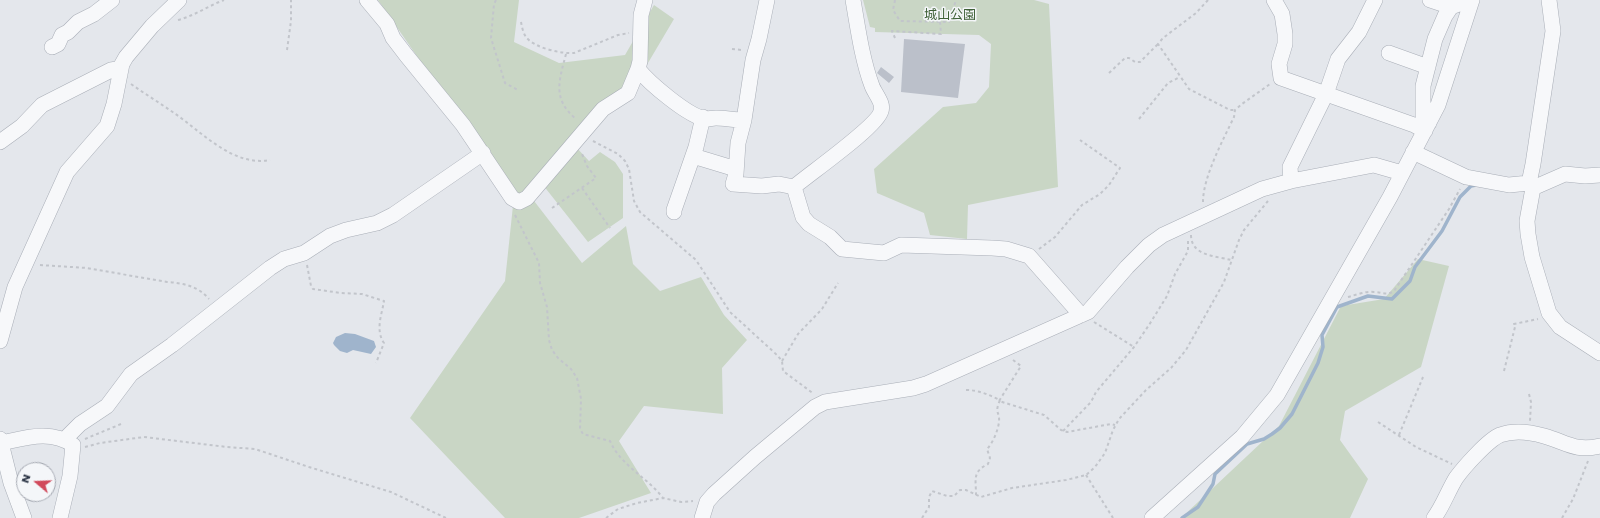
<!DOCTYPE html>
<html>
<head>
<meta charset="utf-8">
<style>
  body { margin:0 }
  #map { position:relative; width:1600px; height:518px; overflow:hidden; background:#e4e7ec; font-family:Poppins,sans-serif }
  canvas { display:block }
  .north { position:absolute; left:16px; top:462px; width:40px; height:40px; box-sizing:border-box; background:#f4f6f9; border:1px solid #a4a8b1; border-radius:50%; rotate:289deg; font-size:11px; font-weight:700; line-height:16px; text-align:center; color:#2b3445 }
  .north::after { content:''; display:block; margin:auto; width:14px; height:18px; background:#d1495b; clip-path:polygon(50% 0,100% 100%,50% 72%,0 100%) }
</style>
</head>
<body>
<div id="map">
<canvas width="1600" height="518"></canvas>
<div class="north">N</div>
</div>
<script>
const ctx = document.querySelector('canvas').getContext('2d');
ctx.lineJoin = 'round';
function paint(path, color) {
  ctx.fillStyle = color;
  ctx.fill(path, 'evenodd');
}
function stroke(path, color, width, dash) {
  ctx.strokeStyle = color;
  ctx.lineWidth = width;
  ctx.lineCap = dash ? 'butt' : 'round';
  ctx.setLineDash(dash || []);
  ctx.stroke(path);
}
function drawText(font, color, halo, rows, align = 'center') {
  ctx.font = font + ' Poppins,"Noto Sans JP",sans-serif';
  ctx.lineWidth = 3;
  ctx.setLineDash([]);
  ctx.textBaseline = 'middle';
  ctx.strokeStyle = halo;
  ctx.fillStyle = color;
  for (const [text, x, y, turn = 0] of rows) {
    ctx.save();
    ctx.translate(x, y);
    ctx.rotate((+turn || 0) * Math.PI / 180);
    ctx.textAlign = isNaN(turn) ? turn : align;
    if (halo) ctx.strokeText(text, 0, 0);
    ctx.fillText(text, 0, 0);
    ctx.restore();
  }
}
paint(new Path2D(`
  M378,0h141l-5,42 45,21 66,-8 29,-50 20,14 -29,49 -26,22 -43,57 13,14 11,-9 15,10 8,12v44l-35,24 -45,-57 -12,12 51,66 44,-37 7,38 27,27 41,-14 23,38 23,25 -25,28 1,46 -79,-8 -25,35 32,52 -72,25h-74l-95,-100 95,-137 9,-85z
  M863,0h171l15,4 9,183 -90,18 -1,34 -37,-4 -6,-22 -47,-20 -3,-24 69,-62 33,-4 13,-16 2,-43 -12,-9 -104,-3v-4l-5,-1z
  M1418,259l31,7 -28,101 -76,44 -5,29 28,39 -18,39h-169l98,-92 62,-120 43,-7z`), '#c9d6c5');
paint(new Path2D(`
  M345,333l10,1 19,7 2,6 -5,7 -18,-4 -6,3 -7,-2 -6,-6 -1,-2 3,-6z`), '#9fb4cc');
stroke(new Path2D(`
  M1182,518l16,-11 15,-23 2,-10 32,-30 17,-5 8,-5 8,-6 12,-14 26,-51 5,-16 -1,-12 15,-28 31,-11 24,3 18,-18 5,-14 27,-36 18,-34 11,-11 5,-1`), '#9fb4cc', 3.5);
paint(new Path2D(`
  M904,39l61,5 -7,54 -57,-6z
  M881,67l13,10 -5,6 -12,-10z`), '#bbc0ca');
const minor = new Path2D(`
  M367,0l20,24 6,14 13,17 57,70 49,73 7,4 8,-4 76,-89 25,-16 10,-24 2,-8 1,-46 4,-15
  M853,0c5,29 9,59 19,86 3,8 12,17 9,25 -3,15 -72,63 -87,76l9,30 6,7 21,13 12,12 42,4 17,-8 91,3 14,1 23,7 52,59
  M1274,0l8,14 3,20v10l-6,20 2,14 133,47 11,6
  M1430,0l21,7 8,-3
  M52,47l6,-3 4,-9 6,-3 10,-10 16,-8 18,-14
  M1389,53l39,14
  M638,69c11,14 51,48 68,50 3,0 7,-1 10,-1 9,0 18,2 28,2l9,-60 6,-21 8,-39
  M744,120l-6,23 -2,31 -3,10 29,2 17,-2 15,3
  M1429,123l-6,-7v-30l12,-47 10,-23 6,-9
  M0,142l22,-16 20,-21 69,-35 6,-1 3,6
  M1413,152l53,25 43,8 20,-2
  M693,156l43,13
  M1600,175l-15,1 -20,-2 -32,14 -6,33 1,13 4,23 17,56 11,14 40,26
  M1291,181l-1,-14 36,-73 12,-35 21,-27 16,-32
  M1533,188l-4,-5 4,-19 20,-133 -4,-31
  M674,212v-2l22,-63 7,-30
  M0,341l15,-54 52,-115 40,-46 7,-22 8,-40 4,-7 26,-31 27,-26
  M0,439l11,44 13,35
  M65,439l15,-15 27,-18 24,-32 41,-29 98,-77 14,-9 20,-6 26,-17 16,-6 31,-7 16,-8 90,-62
  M1,443c24,-5 50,-14 72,2l-3,31 -10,42
  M702,518l5,-16 7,-8 41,-37 60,-50 10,-5 88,-14 13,-4 162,-72 39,-45 22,-22 14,-10 99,-46 29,-8 83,-16 21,6 7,3
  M1152,518l90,-81 35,-42 113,-198 48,-92 34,-105
  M1434,518c9,-12 14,-27 22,-40 8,-11 32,-38 44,-43 14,-5 30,-3 44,1 22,6 31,16 56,10`);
stroke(minor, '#a9aeb7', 16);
stroke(new Path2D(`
  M496,0l-2,4 -3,34 14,45 13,7
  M895,0l-2,10 7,11 49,1 7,-22
  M1208,0l-12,13 -33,25 -5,6 31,45 41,21h5
  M178,20c16,-4 30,-14 46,-20
  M521,22c1,5 2,11 5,15 8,11 36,17 48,16l44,-18 11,-2
  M895,38l-3,-7 49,3 -1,-13
  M732,49l10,1
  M287,50l4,-29v-21
  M566,54c-7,27 -14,45 10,65
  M1109,73l16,-15h4l6,4h5l18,-18
  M131,84c14,10 29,19 43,29 28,19 59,54 96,47
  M1139,119l29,-36 12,-6
  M593,141l25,13 7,7 4,8 5,32 6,11 56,48 34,52 47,43 5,6 1,10 31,23
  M582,188l28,40
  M1203,202c0,-25 20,-62 31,-85l1,-7 7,-6 28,-20
  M552,208l44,-30 -9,-12 -5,-12
  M515,215l24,48 1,20 7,24 2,33 3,10 6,8 13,11 6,9 4,21 -1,30 3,5 27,7c11,25 37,36 53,57
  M1191,235c0,21 25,21 40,25
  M1039,249l16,-12 27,-32 18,-11 9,-9 11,-17 -40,-28
  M40,265l47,3 80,14c16,1 31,4 42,17
  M307,265l4,21 2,3 28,4 21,1 22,7c-2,13 -9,29 0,42l-8,20
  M1348,297c8,-2 17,-6 26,-5 8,0 13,4 20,-1l55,-82 11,-20
  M1094,322l40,25
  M1013,360l8,6 -22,35 45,14 17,15 6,2 44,-8 4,1
  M782,361l16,-27 24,-25 16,-26
  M1504,371l11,-44 -1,-3 24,-5
  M966,390c13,0 23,5 34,10 -6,14 0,11 -1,22 -1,8 -6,21 -12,27l3,9 -2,6c-16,8 -12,15 -12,31
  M1529,394l2,8 -1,19
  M1378,422l38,25 36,17
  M1063,431l28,-29 5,-10 38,-45 15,-22 18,-29 8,-22 13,-23v-13
  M1399,435l24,-58
  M85,439l36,-15
  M85,447l15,-4 44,-6 83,10 28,2 54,18 82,25 55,26
  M1086,475l27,43
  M606,518l12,-9 19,-6 26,-5 18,4 12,-1
  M922,518l7,-11v-10l3,-6 15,5h7l6,-6h6l15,7 31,-9 54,-8 20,-5 9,-8 10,-14 8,-23 6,-11 27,-29 25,-22 15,-18 38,-68 15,-42 5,-10 24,-29
  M1562,518l11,-19 15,-38`), '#c2c5cb', 2, [3, 3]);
stroke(minor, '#f7f8fa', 15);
drawText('13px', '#3f6138', '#f4f6f9', [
  ["城山公園",950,16]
]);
</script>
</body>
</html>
